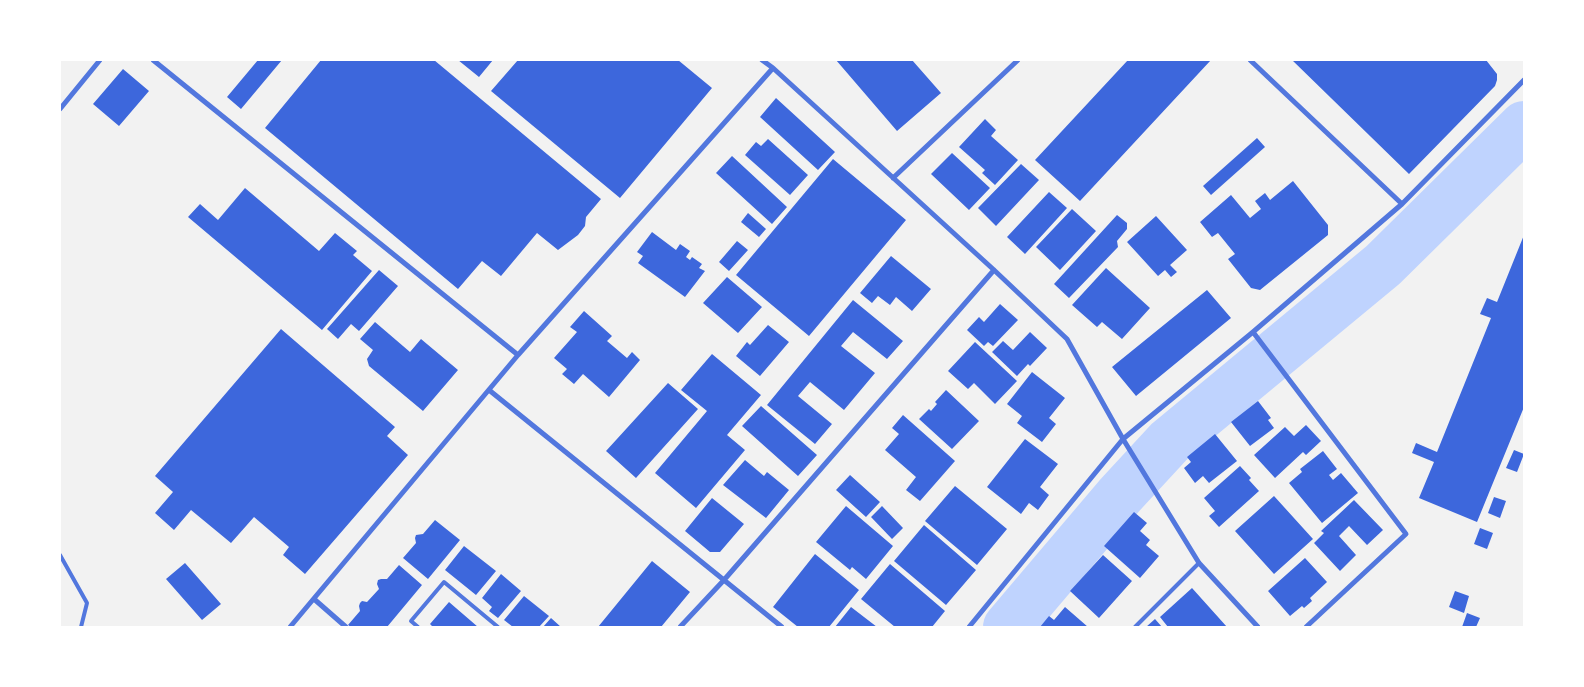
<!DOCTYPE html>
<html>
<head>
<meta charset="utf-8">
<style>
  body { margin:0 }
  #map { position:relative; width:1584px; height:687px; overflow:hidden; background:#f2f2f2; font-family:Ubuntu,sans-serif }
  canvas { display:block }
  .frame { position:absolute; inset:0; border:61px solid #fff; pointer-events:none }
</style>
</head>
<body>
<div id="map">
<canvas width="1584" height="687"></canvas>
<div class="frame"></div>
</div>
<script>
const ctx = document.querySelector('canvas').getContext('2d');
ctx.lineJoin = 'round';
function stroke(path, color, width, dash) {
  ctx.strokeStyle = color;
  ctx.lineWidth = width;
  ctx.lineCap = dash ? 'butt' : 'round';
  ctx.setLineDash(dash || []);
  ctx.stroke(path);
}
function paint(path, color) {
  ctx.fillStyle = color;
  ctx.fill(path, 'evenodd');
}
stroke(new Path2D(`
  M1008,627l112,-132 49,-53 214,-177 141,-139`), '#bfd3fe', 50);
paint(new Path2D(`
  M258,60h24l-41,49 -14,-12z
  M321,60h113l167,139 -15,18 -1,9 -7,9 -20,15 -21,-17 -36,43 -19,-15 -24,28 -193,-161z
  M458,60h35l-14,17z
  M518,60h160l34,28 -92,110 -129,-107z
  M836,60h76l29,33 -44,38z
  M1128,60h83l-131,141 -45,-41z
  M1292,60h194l11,14v6l-2,6 -86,88z
  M123,69l26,22 -30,35 -26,-22z
  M776,98l59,54 -17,18 -58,-53z
  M985,119l11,11 -5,6 27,24 -23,25 -13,-12 3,-3 -26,-23z
  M1257,138l8,9 -54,48 -8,-9z
  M768,139l40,36 -18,20 -45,-40 11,-13 5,4z
  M952,153l38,35 -21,22 -38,-36z
  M732,156l55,51 -15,17 -56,-51z
  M833,159l73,61 -97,116 -73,-61z
  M1021,164l18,16 -43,46 -18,-18z
  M1293,181l35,44v10l-68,55 -9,-2 -23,-29 7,-5 -17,-21 -6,4 -12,-15 31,-27 19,23 11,-9 -6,-8 10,-8 5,7z
  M245,188l74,63 16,-18 22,18 -4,4 19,16 -50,59 -134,-113 12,-13 18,16z
  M1049,192l18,16 -42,46 -18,-17z
  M1072,209l24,22 -36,39 -24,-23z
  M748,213l18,16 -7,8 -18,-15z
  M1117,215l10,8v6l-10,12 1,6 -49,51 -15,-14z
  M1156,216l31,34 -17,15 7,7 -6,5 -6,-7 -7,6 -31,-34z
  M652,232l24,18 4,-6 10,7 -4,6 4,3 2,-3 10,7 -3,4 6,3 -20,26 -47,-34 5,-7 -6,-4z
  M1524,235v172l-47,115 -58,-24 15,-36 -22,-9 4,-10 21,9 54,-134 -11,-4 7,-16 10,4z
  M737,241l11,9 -19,21 -10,-9z
  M891,256l40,33 -19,22 -16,-14 -6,8 -12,-9 -6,7 -12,-10z
  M1106,268l44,40 -28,31 -20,-17 -5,5 -25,-22z
  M379,270l19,16 -39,45 -8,-7 -13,15 -11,-10z
  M727,277l35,30 -24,26 -35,-30z
  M1207,290l24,28 -95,78 -24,-29z
  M853,300l50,41 -16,18 -34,-27 -12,14 34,27 -31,37 -34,-28 -12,14 34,28 -17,20 -48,-39z
  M1000,304l18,16 -25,26 -5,-4 -4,4 -17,-16 12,-13 5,5z
  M584,311l28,25 -5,5 20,17 5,-6 8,8 -31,37 -26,-23 -9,10 -12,-10 5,-5 -13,-11 23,-26 -7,-5z
  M375,322l35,30 11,-13 37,31 -35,41 -54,-45 -2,-7 6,-9 -13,-11z
  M768,325l21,17 -29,34 -24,-20 11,-14 3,3z
  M281,329l114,98 -8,9 21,19 -103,119 -22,-19 6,-8 -35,-30 -23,26 -40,-33 -17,20 -19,-17 18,-21 -18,-16z
  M1030,332l17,16 -17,18 -2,-2 -11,12 -25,-24 11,-11 10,9z
  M975,342l42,39 -22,23 -21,-21 -6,6 -20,-18z
  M712,354l49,41 -34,40 18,15 -49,58 -41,-35 52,-62 -26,-21z
  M1032,372l33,26 -16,20 7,6 -14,18 -25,-19 5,-7 -15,-12z
  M668,383l30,26 -62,69 -30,-27z
  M946,390l33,31 -27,28 -33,-30 10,-10 2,2 6,-7 -2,-2z
  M1258,401l13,17 -3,2 6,8 -24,18 -19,-24z
  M761,406l56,49 -19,21 -56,-50z
  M903,415l52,46 -35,40 -14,-11 10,-13 -31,-27 14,-16 -7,-6z
  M1306,425l15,16 -15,14 -3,-3 -28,26 -21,-23 31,-28 9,9z
  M1215,434l22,27 -28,22 -6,-7 -8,7 -11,-15 7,-6 -4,-5z
  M1025,439l33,25 -18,23 9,8 -11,15 -9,-7 -8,11 -34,-27z
  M1514,450l10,4 -7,18 -11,-4z
  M1323,451l14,18 -8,6 4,5 8,-7 17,20 -36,30 -33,-40 13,-11 -2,-3z
  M745,460l19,16 3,-4 22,18 -23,28 -43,-33z
  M1240,466l11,12 -2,2 10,11 -40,36 -10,-11 6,-5 -11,-13z
  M850,475l30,27 -14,15 -30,-27z
  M955,486l52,43 -30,36 -52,-44z
  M1274,496l39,43 -39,35 -39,-43z
  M1494,497l12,4 -6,17 -12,-5z
  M712,498l32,26 -24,28h-10l-25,-21z
  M1354,500l29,30 -16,15 -18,-19 -10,10 17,19 -16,16 -26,-28 10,-10 -3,-2z
  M846,506l47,40 -27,33 -14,-12 -2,3 -34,-28z
  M882,506l21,22 -11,11 -21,-22z
  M1134,512l13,11 -7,8 10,9 -4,5 13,11 -19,22 -36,-32z
  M435,520l25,20 -32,39 -25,-21 13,-15 -1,-5 1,-3 7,-1z
  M924,525l52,45 -30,35 -52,-44z
  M1480,528l13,5 -6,16 -13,-5z
  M464,546l32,25 -20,24 -31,-25z
  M815,554l44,36 -30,37h-31l-25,-20z
  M1103,555l29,26 -33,37 -29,-27z
  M1305,558l22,24 -17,16 2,3 -8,7 -2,-2 -12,10 -22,-25z
  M652,561l38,31 -29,35h-63z
  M185,563l36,41 -19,16 -36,-41z
  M890,564l55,47 -13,16h-37l-34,-28z
  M399,565l23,20 -35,42h-36l-3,-2 12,-14 -1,-5 1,-3 2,-2 5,1 12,-13 -2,-5 1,-4 3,-1h6z
  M501,574l20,17 -23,27 -9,-7 3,-4 -10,-9z
  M1192,588l35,39h-59l-8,-10z
  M1455,591l14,5 -5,17 -15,-6z
  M524,596l25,20 -10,11h-26l-9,-7z
  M449,602l29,25h-45l-3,-3z
  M851,607l26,20h-42z
  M1065,607l23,20h-48l9,-11 5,4z
  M1467,613l13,5 -4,9h-14z
  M551,618l10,9h-18z
  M1155,619l7,8h-16z`), '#3d67dc');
stroke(new Path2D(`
  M60,555l27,48 -6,24
  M418,627l-7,-6 33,-39 54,45
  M1135,627l64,-64`), '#5277de', 4);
stroke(new Path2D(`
  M153,60l365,295
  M762,60l11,8 221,202 73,69 56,100 76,124 59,64
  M1250,60l152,144
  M60,109l40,-49
  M893,178l125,-118
  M1253,332l153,202 -100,93
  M489,390l293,237
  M314,599l32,28
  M290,627l228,-272 255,-287
  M680,627l44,-47 270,-310
  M969,627l154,-188 130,-107 149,-128 122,-124`), '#5277de', 5);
</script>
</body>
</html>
